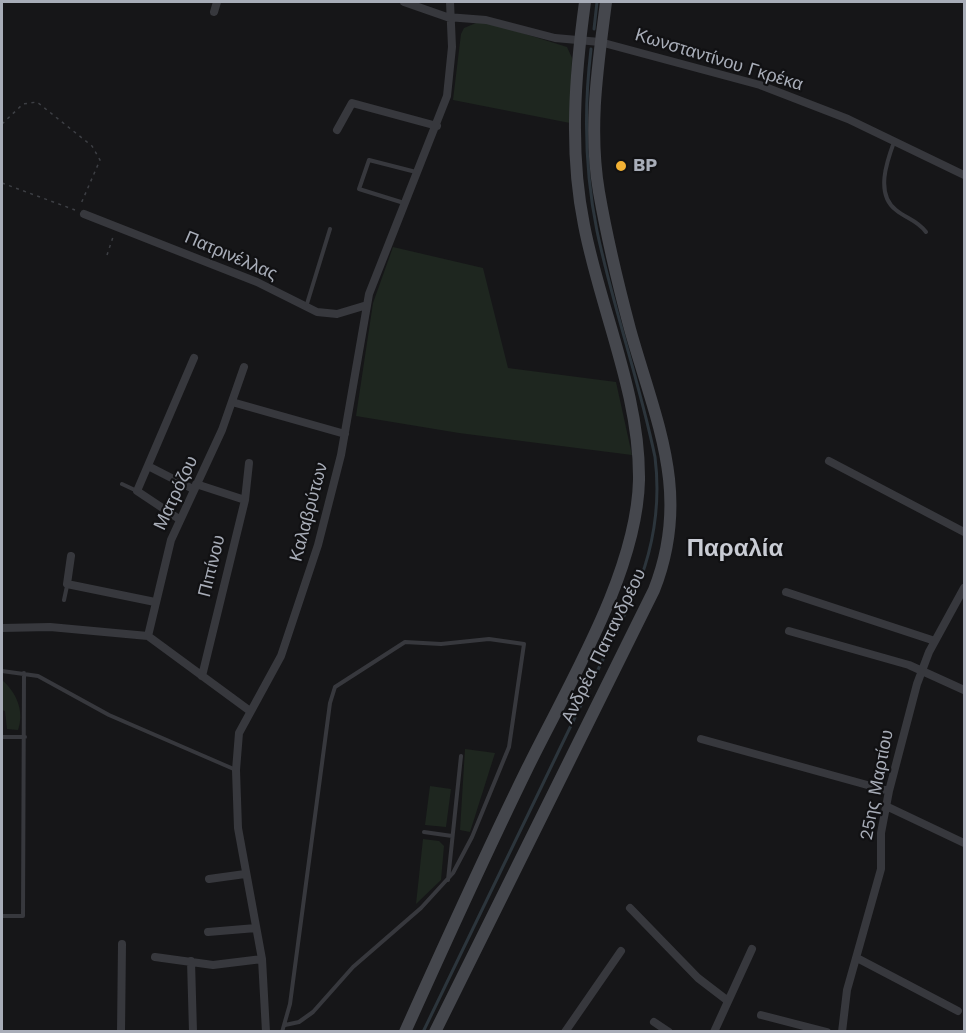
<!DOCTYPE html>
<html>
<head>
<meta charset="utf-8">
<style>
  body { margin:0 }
  #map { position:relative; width:966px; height:1033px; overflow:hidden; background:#161618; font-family:"Work Sans",sans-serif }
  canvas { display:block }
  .frame { position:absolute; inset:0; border:3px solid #a8adb8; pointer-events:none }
</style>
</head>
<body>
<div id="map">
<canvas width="966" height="1033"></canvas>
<div class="frame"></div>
</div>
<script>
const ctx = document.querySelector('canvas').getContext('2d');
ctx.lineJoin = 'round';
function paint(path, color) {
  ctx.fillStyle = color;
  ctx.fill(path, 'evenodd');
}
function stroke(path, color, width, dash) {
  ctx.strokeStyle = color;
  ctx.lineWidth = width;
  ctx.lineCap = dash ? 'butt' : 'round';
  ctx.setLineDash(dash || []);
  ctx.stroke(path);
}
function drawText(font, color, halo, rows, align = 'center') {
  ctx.font = font + ' "Work Sans",sans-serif';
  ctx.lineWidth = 4.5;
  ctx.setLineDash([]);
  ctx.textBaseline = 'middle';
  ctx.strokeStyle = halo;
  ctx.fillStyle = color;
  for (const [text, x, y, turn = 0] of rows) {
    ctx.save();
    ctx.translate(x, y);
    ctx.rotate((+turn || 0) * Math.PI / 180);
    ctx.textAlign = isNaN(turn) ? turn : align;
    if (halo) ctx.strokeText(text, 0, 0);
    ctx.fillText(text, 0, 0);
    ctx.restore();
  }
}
paint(new Path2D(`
  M476,23h14l77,24 5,11 -2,65 -117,-23 8,-66 3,-6z
  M393,247l90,21 25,100 108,14 16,73 -173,-22 -103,-17 17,-113z
  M2,680c14,12 23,31 16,50l-11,-1 -2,-18 -3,-1z
  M465,749l30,4 -25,79 -10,-2z
  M430,786l21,3 -5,38 -21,-2z
  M423,839l16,2 5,5 -3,34 -25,24z`), '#1e261f');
stroke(new Path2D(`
  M594,29l3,-27
  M423,1032l212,-439c19,-45 26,-88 20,-136 -16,-77 -42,-150 -58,-226 -12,-59 -13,-123 -6,-182`), '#2c353c', 3);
stroke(new Path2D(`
  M2,124l21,-20 14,-2 55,44 8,14 -20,46
  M2,183l73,27
  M107,255l6,-18`), '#3d3f44', 1.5, [3, 4.5]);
stroke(new Path2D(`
  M894,142c-7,19 -19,52 2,68 11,9 21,10 30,22
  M404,203l-45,-14 10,-29 47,12
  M306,307l24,-78
  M122,484l15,7
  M64,600l3,-14
  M2,671l36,5 71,39 127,55
  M2,737h23
  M424,832l28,4
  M448,880l13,-124
  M2,916h21l1,-243
  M282,1032l8,-28 40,-301 5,-16 70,-45 36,2 48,-5 35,5 -15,103 -37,90 -19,36 -32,35 -68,59 -40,45 -14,10 -14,3`), '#37383d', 4);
stroke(new Path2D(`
  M404,2l43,15 39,3 69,18 45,4 160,43 88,34 116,56
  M214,12l3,-10
  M337,130l15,-27 85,23
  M84,214l173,68 60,30 20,2 30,-9
  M232,402l113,32
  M829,461l135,71
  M148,466l45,23
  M196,484l49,16
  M179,519l-42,-28 57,-133
  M71,556l-4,28 88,18
  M786,592l149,49
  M2,628l48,-1 98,9 102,75
  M789,631l120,34 55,25
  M148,636l23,-96 51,-110 22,-63
  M202,676l43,-176 4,-37
  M701,739l188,52
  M886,806l78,37
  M209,879l36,-5
  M630,908l68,70 30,23
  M208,932l48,-4
  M155,957l58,8 49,-6
  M857,958l101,53
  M191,961l2,71
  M761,1015l66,17
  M654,1022l15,10
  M121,1032l1,-88
  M266,1032l-4,-73 -24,-131 -2,-58 3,-37 42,-77 37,-111 23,-90 28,-161 78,-198 5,-49 -2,-45
  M565,1032l56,-81
  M714,1032l38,-83
  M842,1032l5,-42 34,-121v-36l8,-42 28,-107 12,-32 35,-64`), '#37383d', 8);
stroke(new Path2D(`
  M405,1032c40,-89 80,-177 122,-263 41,-84 110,-196 112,-289 1,-87 -39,-171 -55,-255 -15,-74 -9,-150 1,-223
  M435,1032l219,-442c38,-96 2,-168 -24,-261 -12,-45 -23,-91 -31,-137 -11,-65 -1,-126 7,-190`), '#45474d', 12);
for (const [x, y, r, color] of [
  [621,166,6,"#f2b134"]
]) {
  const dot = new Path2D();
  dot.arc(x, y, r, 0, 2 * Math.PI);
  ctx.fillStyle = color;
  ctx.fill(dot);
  stroke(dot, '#111113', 2);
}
drawText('18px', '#a8adb8', '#111113', [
  ["Κωνσταντίνου Γκρέκα",719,60,17],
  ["Πατρινέλλας",231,256,23],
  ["Ματρόζου",176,493,-65],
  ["Καλαβρύτων",309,512,-75],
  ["Πιπίνου",212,566,-76],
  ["Ανδρέα Παπανδρέου",604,646,-64],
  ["25ης Μαρτίου",877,785,-79]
]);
drawText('bold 18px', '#a8adb8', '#111113', [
  ["BP",633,166]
], 'left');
drawText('bold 24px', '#c9ccd4', '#111113', [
  ["Παραλία",735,549]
]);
</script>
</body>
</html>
